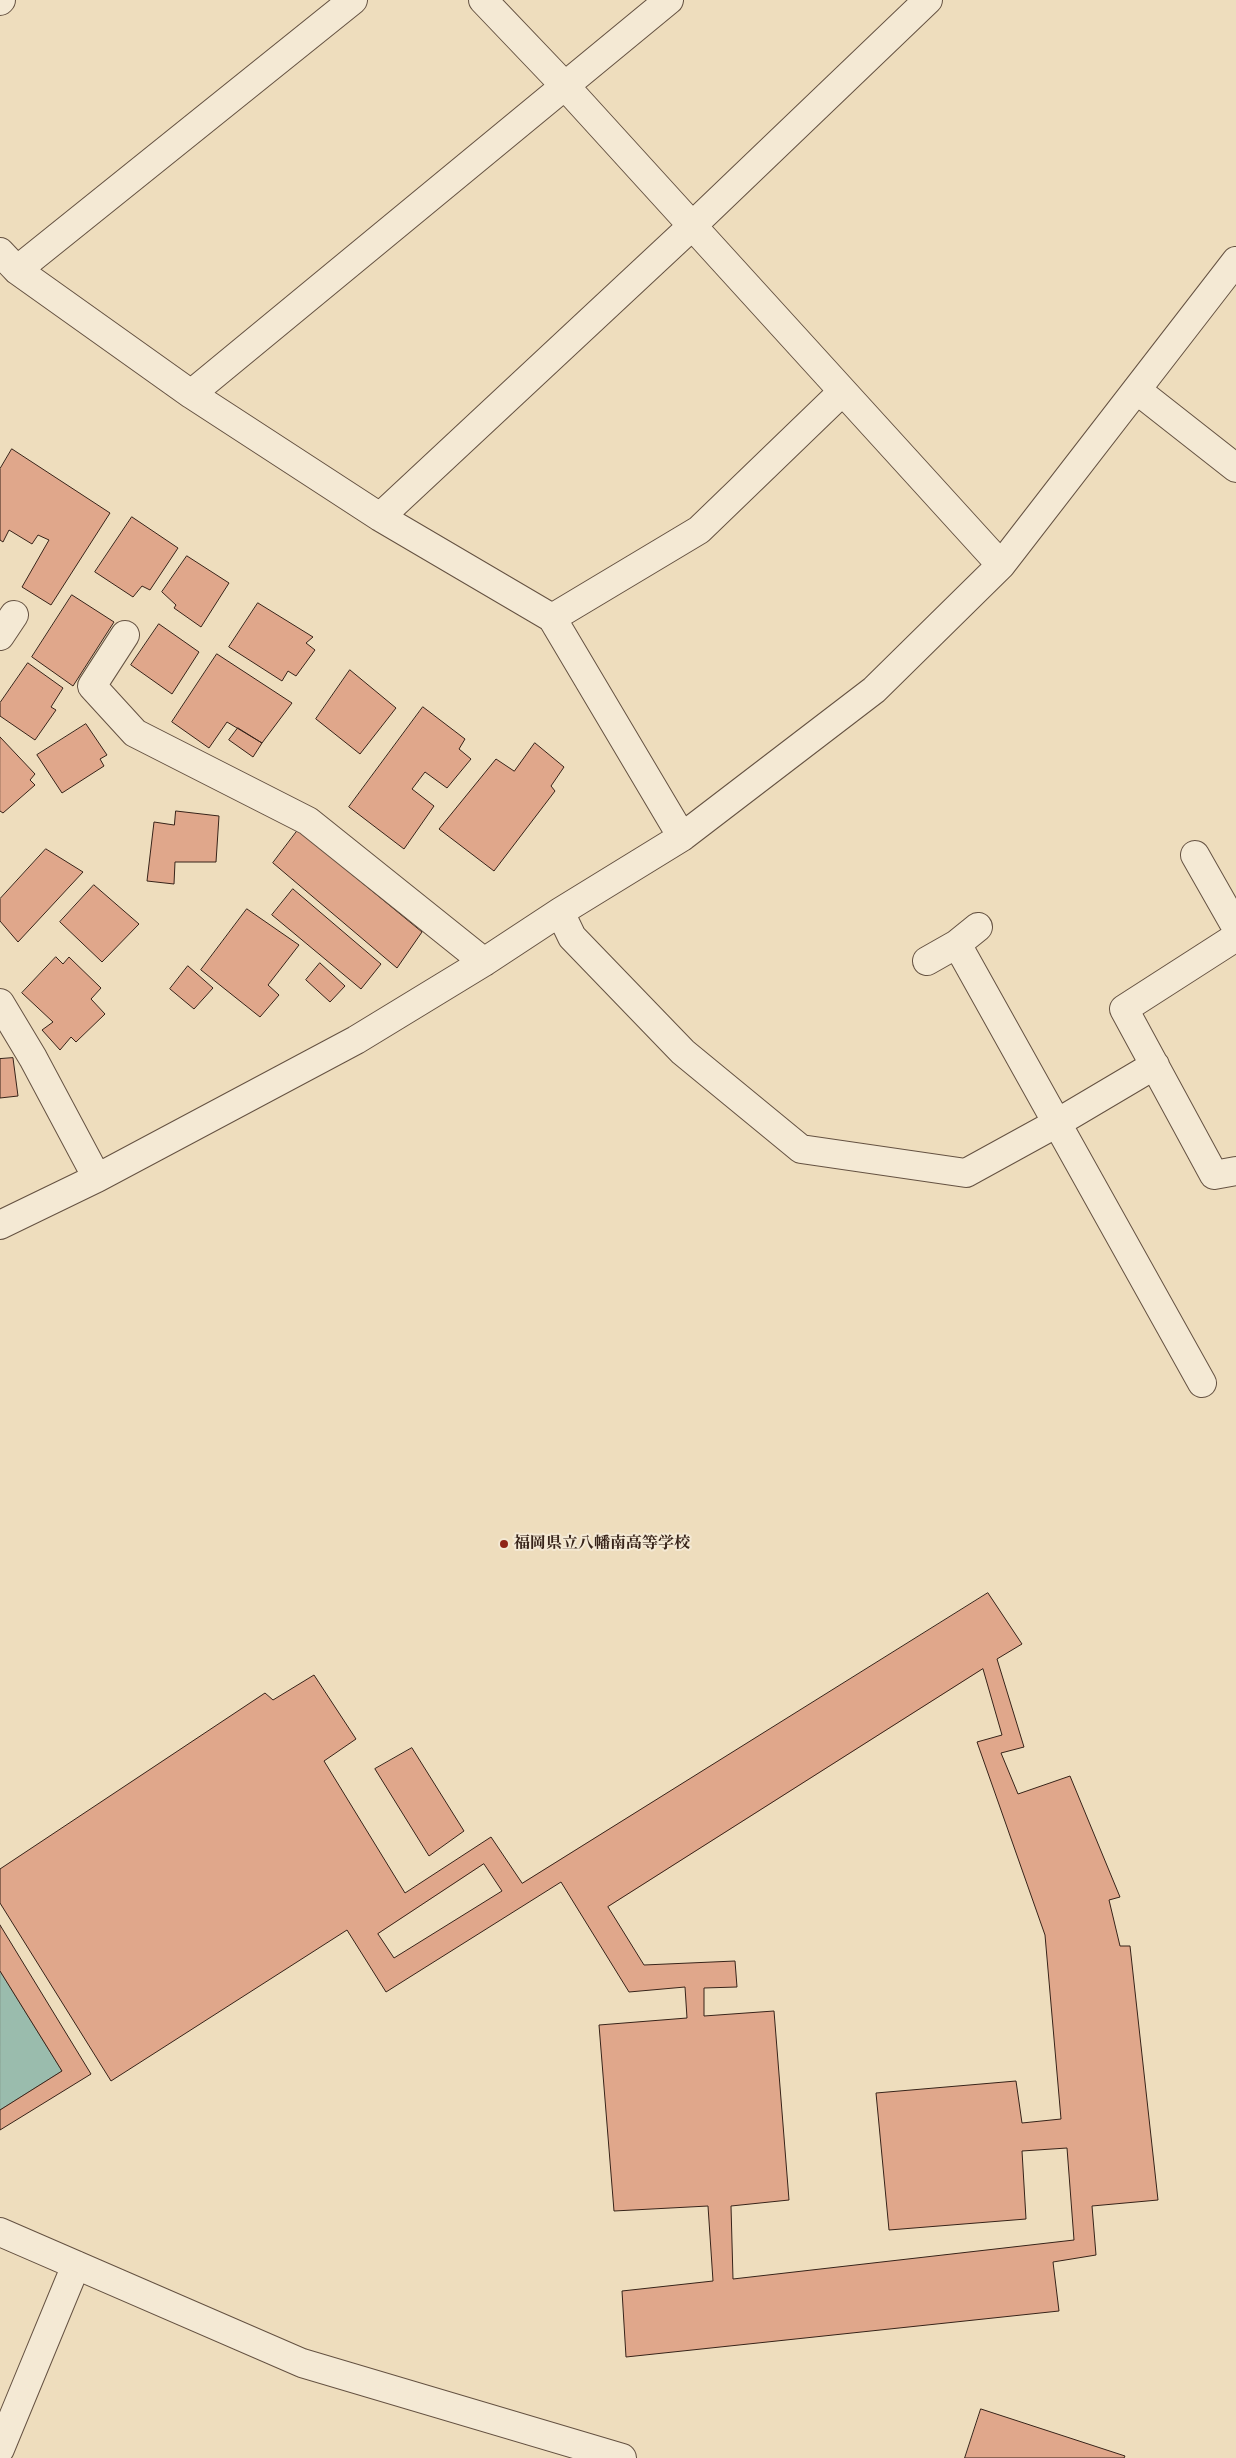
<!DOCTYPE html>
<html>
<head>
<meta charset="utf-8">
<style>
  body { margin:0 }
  canvas { display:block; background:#eeddbd }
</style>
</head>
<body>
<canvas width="1236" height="2458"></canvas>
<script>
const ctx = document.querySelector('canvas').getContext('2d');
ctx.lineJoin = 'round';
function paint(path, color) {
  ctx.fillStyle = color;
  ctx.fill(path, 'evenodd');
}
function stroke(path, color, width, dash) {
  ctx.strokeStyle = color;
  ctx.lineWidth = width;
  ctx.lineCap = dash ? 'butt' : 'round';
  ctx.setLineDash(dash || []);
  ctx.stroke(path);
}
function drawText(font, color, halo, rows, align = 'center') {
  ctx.font = font + ' "Libre Bodoni","Noto Serif JP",serif';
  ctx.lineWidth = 4;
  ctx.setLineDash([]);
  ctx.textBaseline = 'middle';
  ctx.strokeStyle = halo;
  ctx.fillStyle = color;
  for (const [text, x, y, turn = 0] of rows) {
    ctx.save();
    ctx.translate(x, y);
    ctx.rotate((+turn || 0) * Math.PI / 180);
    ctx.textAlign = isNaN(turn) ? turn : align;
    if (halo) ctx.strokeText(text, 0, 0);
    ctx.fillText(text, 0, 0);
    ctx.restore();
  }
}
const water = new Path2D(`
  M0,1971l62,100 -62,39z`);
paint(water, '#9abcad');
stroke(water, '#727f72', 1);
const building = new Path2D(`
  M12,449l98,64 -59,92 -29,-18 27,-47 -11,-5 -6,9 -23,-14 -6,12 -3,-2v-71z
  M132,517l46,31 -28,42 -8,-4 -9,11 -38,-25z
  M187,556l42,27 -28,44 -27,-19 2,-3 -14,-13z
  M72,595l42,27 -41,64 -41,-29z
  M258,603l55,34 -7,6 9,7 -19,26 -8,-5 -6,10 -53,-34z
  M159,624l40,28 -27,42 -41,-29z
  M217,654l75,49 -30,40 -35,-21 -18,26 -37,-26z
  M28,663l35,25 -12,19 5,3 -21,30 -35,-24v-13z
  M350,670l46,38 -36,46 -44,-35z
  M423,707l42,32 -6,10 12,10 -24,29 -22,-16 -13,17 22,17 -30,43 -55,-42z
  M86,724l21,31 -7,4 4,7 -42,27 -25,-38z
  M238,728l24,15 -9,14 -24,-17z
  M0,737l35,37 -5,6 5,5 -32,28 -3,-2z
  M535,743l29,24 -13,19 4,5 -61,80 -55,-42 57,-70 18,12z
  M176,811l43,5 -3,46h-41l-1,22 -27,-3 7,-59 20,3z
  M298,830l124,102 -25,36 -124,-105z
  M46,849l37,23 -65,70 -18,-21v-22z
  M94,885l45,39 -37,38 -42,-40z
  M293,889l88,75 -20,25 -89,-74z
  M247,909l52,36 -31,40 11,10 -19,22 -59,-47z
  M56,957l7,7 6,-7 32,31 -10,11 14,15 -29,28 -5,-5 -11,13 -18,-20 11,-8 -31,-29z
  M320,963l25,23 -15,16 -24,-22z
  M188,966l25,22 -19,21 -24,-20z
  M13,1058l5,38 -18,2v-39z
  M988,1593l34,51 -25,15 27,88 -23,6 17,41 52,-18 50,121 -11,3 11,46h10l28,254 -66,6 4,49 -43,7 6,49 -433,46 -4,-66 91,-10 -5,-75 -94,5 -15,-186 88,-7 -2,-31 -56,5 -68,-110 -175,110 -39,-62 -236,151 -111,-178v-34l265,-176 8,7 41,-25 42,64 -32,22 81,132 86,-56 31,46zM983,1669l19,66 -25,7 68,193 16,184 -39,4 -6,-42 -140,12 13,137 137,-11 -4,-68 45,-3 7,92 -341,39 -2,-73 58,-6 -15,-189 -70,5v-28l33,-1 -2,-26 -91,4 -36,-58zM484,1864l18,27 -108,67 -16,-24z
  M412,1748l52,83 -35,25 -54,-87z
  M0,1925l91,149 -91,56v-20l62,-39 -62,-100z
  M981,2409l144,47 -1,2h-159z`);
paint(building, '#e0a78b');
stroke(building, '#372319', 1);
const minor = new Path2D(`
  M483,0l83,87 435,478
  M0,1l1,-1
  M0,252l17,18 174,124 189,123 172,101 130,219
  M17,270l336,-270
  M1138,391l98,77
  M191,394l478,-394
  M380,517l312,-291 236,-226
  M552,618l147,-88 143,-138
  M125,635l-33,51 43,47 173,88 176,141
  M0,636l14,-21
  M1195,855l41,72
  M560,912l12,25 111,115 118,97 165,24 91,-50 98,-58
  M1236,937l-112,72 90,166 22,-4
  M957,944l245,439
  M927,961l30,-17 21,-17
  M0,1003l33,55 64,120
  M0,1225l97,-47 259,-138 128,-78 76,-50 122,-75 192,-147 127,-125 235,-304
  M0,2232l302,131 320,95
  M0,2449l76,-184`);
stroke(minor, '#655242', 30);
stroke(minor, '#f4e9d4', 28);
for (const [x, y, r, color] of [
  [504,1544,5,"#8f2418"]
]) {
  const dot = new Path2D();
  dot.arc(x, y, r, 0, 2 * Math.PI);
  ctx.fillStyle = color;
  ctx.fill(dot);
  stroke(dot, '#f4e9d4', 2);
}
drawText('bold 16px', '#372319', '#f4e9d4', [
  ["福岡県立八幡南高等学校",514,1544]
], 'left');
</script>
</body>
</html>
